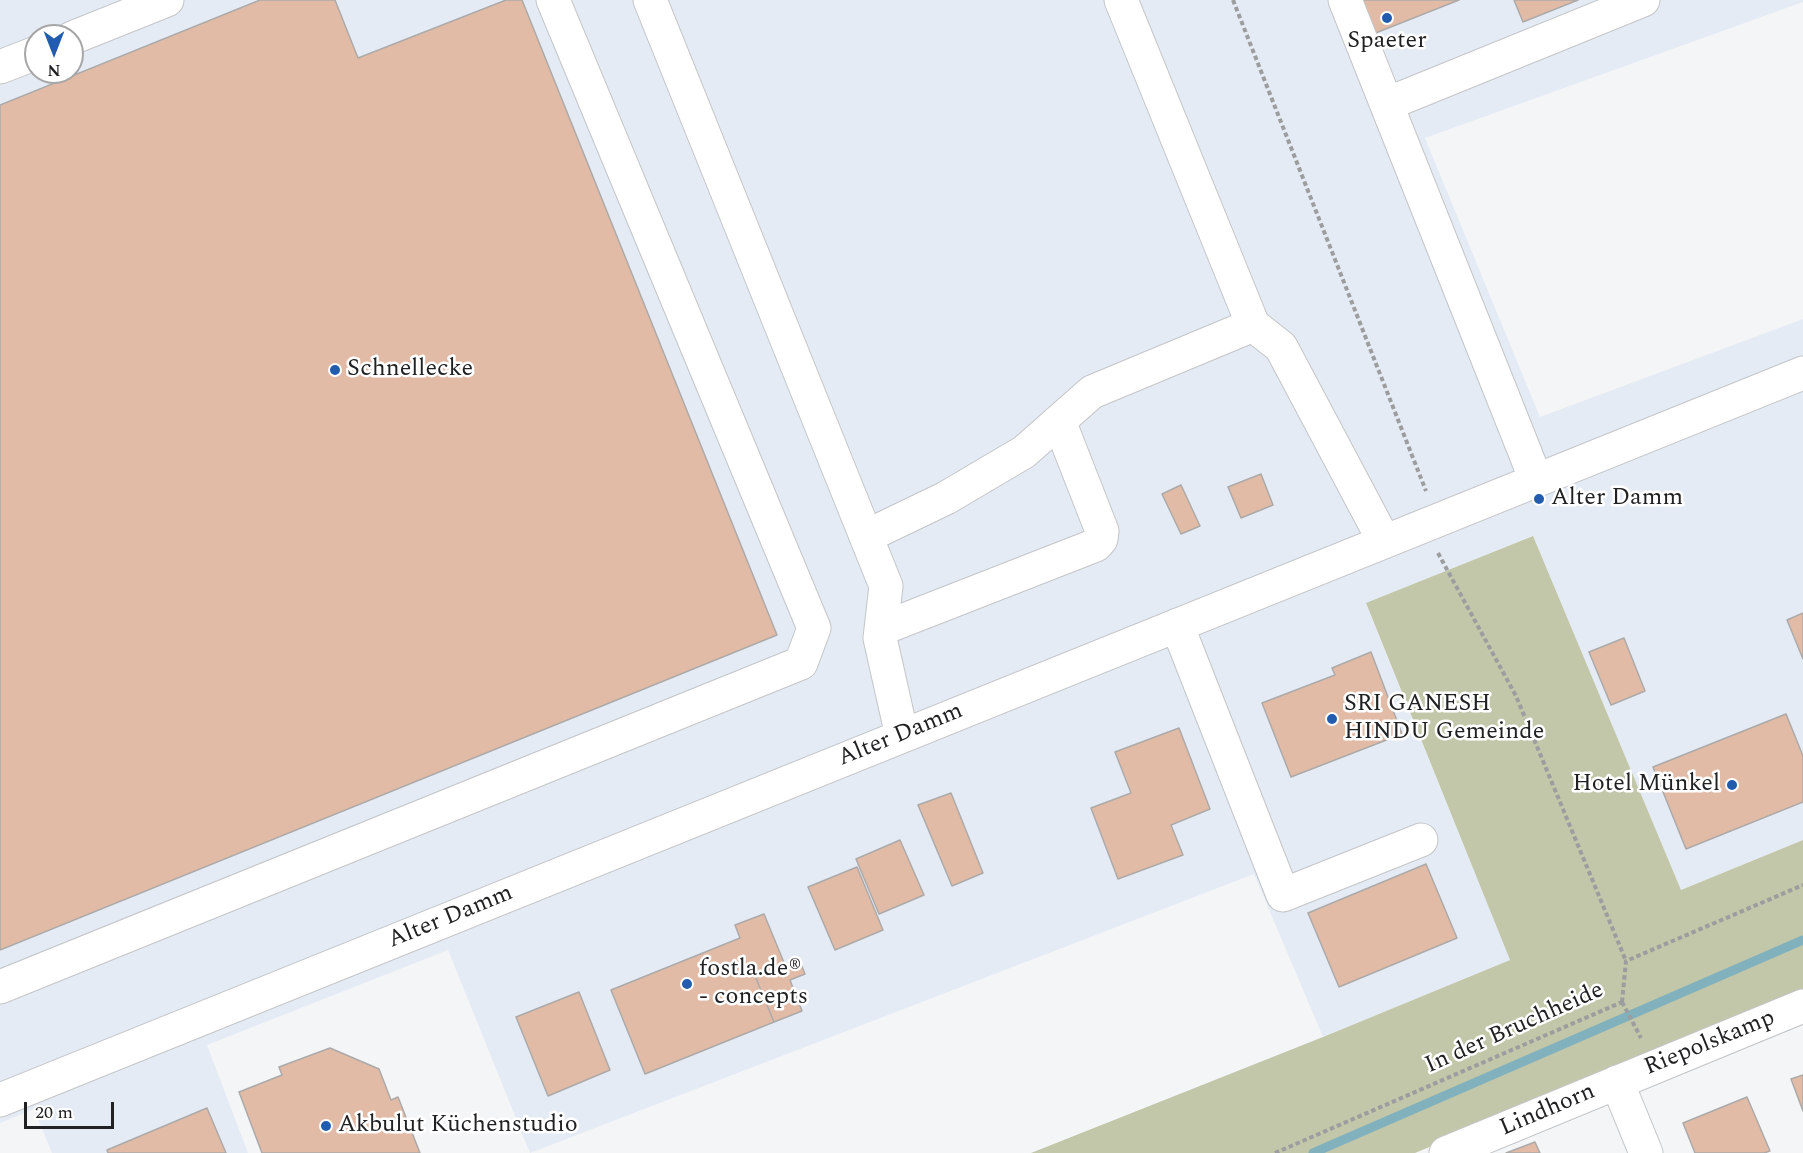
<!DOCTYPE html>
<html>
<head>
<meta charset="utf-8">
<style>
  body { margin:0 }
  #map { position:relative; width:1803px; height:1153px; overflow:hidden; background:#f4f5f7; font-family:Spectral,serif }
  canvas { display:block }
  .north { position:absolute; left:24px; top:24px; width:60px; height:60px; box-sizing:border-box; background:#fff; border:2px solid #a6a6a7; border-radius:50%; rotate:180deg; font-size:16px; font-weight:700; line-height:24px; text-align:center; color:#202122 }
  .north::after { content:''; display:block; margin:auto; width:21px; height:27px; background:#215cae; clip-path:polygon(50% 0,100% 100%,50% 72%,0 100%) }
  .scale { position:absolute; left:24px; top:1102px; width:90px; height:27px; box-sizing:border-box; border:3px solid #202122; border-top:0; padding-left:8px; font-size:18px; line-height:21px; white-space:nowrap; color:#202122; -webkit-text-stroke:4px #fff; paint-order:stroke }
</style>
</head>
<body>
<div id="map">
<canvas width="1803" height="1153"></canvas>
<div class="north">N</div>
<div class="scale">20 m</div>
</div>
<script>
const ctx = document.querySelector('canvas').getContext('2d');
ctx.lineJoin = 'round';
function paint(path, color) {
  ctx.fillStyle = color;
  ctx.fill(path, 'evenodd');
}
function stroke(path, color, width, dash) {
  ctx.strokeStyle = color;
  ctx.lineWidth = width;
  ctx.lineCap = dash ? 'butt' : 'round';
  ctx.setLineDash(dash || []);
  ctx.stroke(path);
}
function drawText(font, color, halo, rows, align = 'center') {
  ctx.font = font + ' Spectral,serif';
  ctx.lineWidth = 5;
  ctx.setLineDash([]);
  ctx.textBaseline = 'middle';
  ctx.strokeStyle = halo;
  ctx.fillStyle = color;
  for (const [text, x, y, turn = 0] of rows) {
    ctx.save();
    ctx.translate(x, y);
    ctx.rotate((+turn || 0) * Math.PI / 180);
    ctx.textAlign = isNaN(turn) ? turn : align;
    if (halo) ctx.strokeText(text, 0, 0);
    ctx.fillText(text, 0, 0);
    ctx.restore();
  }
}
paint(new Path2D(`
  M0,0h1803v2l-378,136 115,279 263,-98v521l-122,50 -149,-354 -166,68 144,356 -187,77 -69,-163 -724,279 -82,-203 -241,95 41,108h-196l-18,-44 -34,14zM36,36h36v36h-36z`), '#e5ebf4');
paint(new Path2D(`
  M1533,536l148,354 122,-50v151l-388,162h-384l292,-116 187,-77 -144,-357z`), '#c2c7a9');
stroke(new Path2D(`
  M1313,1153l490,-213`), '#81b1bd', 9);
const building = new Path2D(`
  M260,0h75l23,58 148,-58h16l255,635 -777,315v-845z
  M1353,0h106l-91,36z
  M1514,0h64l-55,22z
  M1261,474l12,31 -32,13 -13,-31z
  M1181,485l19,41 -19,8 -19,-40z
  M1803,613v46l-16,-39z
  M1624,638l21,53 -34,14 -22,-53z
  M1371,652l31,82 -111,43 -29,-74 73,-28 -3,-7z
  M1786,714l17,42v46l-117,47 -33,-82z
  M1179,728l31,81 -39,16 12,30 -65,24 -27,-71 40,-15 -16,-41z
  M951,793l32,80 -31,13 -34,-81z
  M900,840l24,55 -45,19 -23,-55z
  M1426,864l31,74 -118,49 -31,-74z
  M857,867l26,63 -48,20 -27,-63z
  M764,914l21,51 -30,11 19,46 -129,52 -34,-84 129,-52 -5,-13z
  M799,959l6,15 -15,6 12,31 -28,11 -19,-46z
  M579,992l31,78 -62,26 -32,-79z
  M330,1048l49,21 12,31 7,-3 22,56h-158l-23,-61 43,-17 -3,-8z
  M1803,1075v36l-12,-32z
  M1747,1097l23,54 -6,2h-69l-12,-30z
  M207,1108l19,45h-118l-1,-3z
  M1535,1142l5,11h-34z`);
paint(building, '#e2bba7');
stroke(building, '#acaaa9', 1.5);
const minor = new Path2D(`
  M650,0l236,586 -6,52 22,98
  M1121,0l132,325 28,22 103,194
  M1345,0l191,480
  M72,38l95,-38
  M0,67l36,-14
  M1387,104l256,-104
  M867,536l79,-38 78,-46 68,-60 161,-67
  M1177,625l106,270 138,-55
  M881,629l215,-84 5,-6 1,-8 -43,-110
  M0,987l801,-324 13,-35 -261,-628
  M1617,1082l29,71
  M0,1100l1803,-727
  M1446,1153l357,-147`);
stroke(minor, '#c3c5c7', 35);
stroke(new Path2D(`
  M1233,0l193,491
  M1438,553l78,143 110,265
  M1622,1002l4,-41 177,-76
  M1622,1002l19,36
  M1275,1153l347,-151`), '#9c9d9f', 4, [4.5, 3]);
stroke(minor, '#fff', 33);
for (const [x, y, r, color] of [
  [1387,18,6,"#215cae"],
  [335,370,6,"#215cae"],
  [1539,499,6,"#215cae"],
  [1332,719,6,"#215cae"],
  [1732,785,6,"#215cae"],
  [687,984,6,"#215cae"],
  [326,1126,6,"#215cae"]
]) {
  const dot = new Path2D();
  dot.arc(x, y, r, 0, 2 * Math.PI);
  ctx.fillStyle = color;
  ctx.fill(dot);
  stroke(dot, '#fff', 2);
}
drawText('24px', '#202122', '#fff', [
  ["Spaeter",1387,42,"center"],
  ["Schnellecke",347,370],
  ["Alter Damm",1551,499],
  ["SRI GANESH",1344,705],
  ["HINDU Gemeinde",1344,733],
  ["Hotel Münkel",1720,785,"right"],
  ["fostla.de®",699,970],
  ["- concepts",699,998],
  ["Akbulut Küchenstudio",338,1126]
], 'left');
drawText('24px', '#202122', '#fff', [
  ["Alter Damm",901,736,-22],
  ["Alter Damm",451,918,-22],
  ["In der Bruchheide",1515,1029,-24],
  ["Riepolskamp",1710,1044,-22],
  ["Lindhorn",1548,1111,-23]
]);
</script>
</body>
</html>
